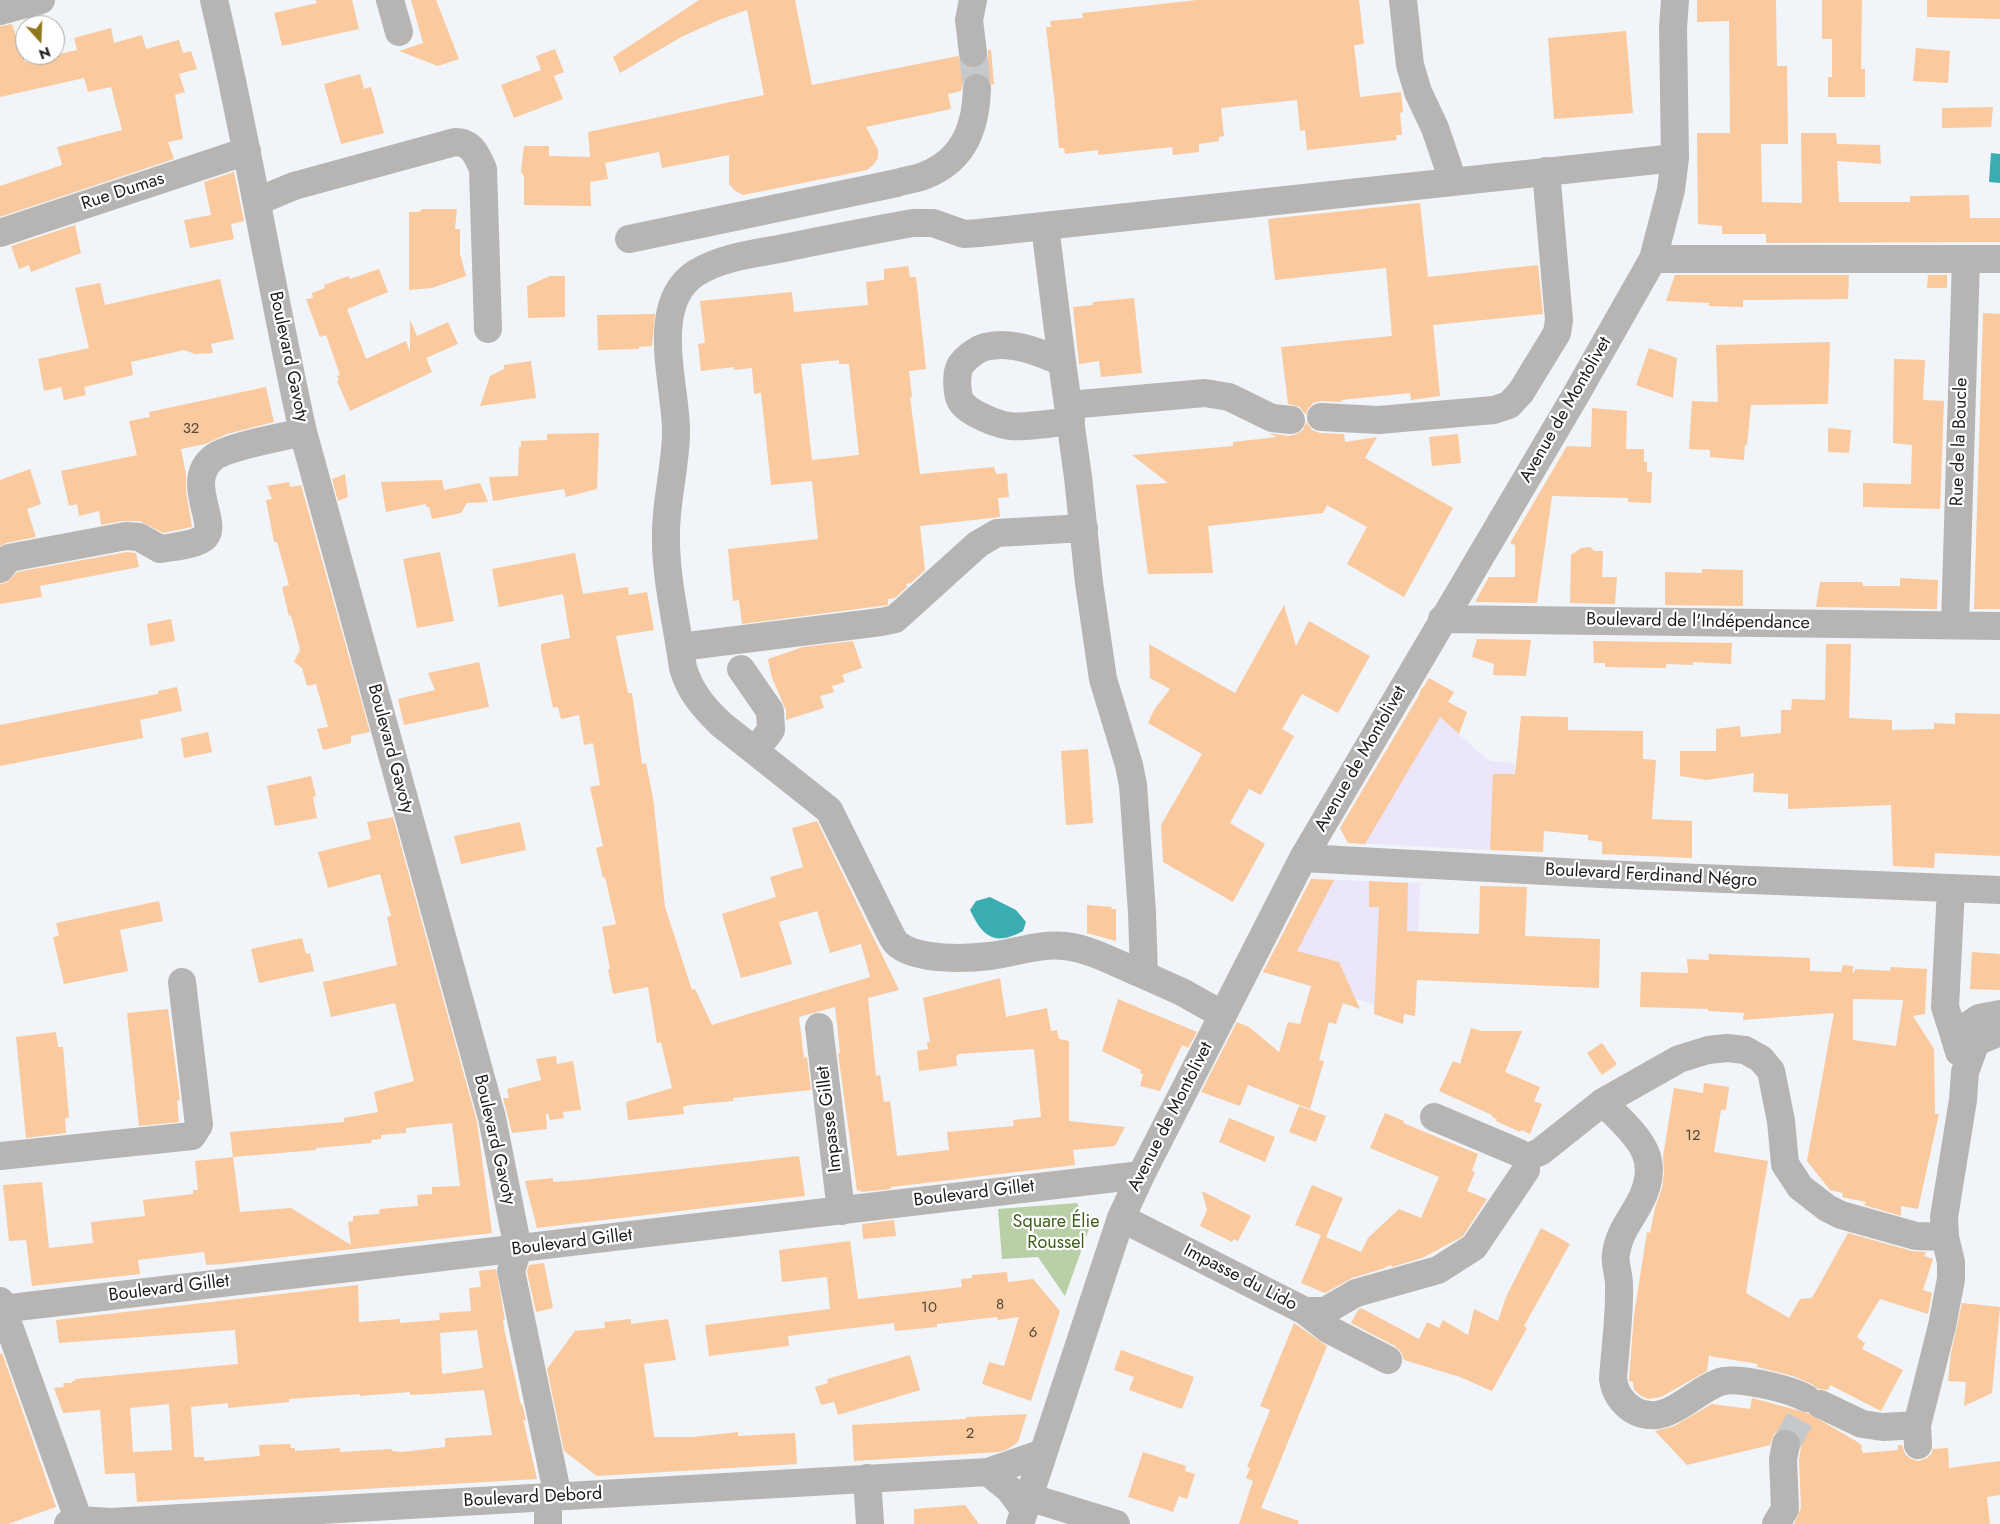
<!DOCTYPE html>
<html>
<head>
<meta charset="utf-8">
<style>
  body { margin:0 }
  #map { position:relative; width:2000px; height:1524px; overflow:hidden; background:#f1f4f8; font-family:Jost,sans-serif }
  canvas { display:block }
  .north { position:absolute; left:15px; top:15px; width:50px; height:50px; box-sizing:border-box; background:#fff; border:1px solid #a4a4a5; border-radius:50%; rotate:160deg; font-size:14px; font-weight:700; line-height:20px; text-align:center; color:#1b1c1d }
  .north::after { content:''; display:block; margin:auto; width:18px; height:22px; background:#90771c; clip-path:polygon(50% 0,100% 100%,50% 72%,0 100%) }
</style>
</head>
<body>
<div id="map">
<canvas width="2000" height="1524"></canvas>
<div class="north">N</div>
</div>
<script>
const ctx = document.querySelector('canvas').getContext('2d');
ctx.lineJoin = 'round';
function paint(path, color) {
  ctx.fillStyle = color;
  ctx.fill(path, 'evenodd');
}
function stroke(path, color, width, dash) {
  ctx.strokeStyle = color;
  ctx.lineWidth = width;
  ctx.lineCap = dash ? 'butt' : 'round';
  ctx.setLineDash(dash || []);
  ctx.stroke(path);
}
function drawText(font, color, halo, rows, align = 'center') {
  ctx.font = font + ' Jost,sans-serif';
  ctx.lineWidth = 4.5;
  ctx.setLineDash([]);
  ctx.textBaseline = 'middle';
  ctx.strokeStyle = halo;
  ctx.fillStyle = color;
  for (const [text, x, y, turn = 0] of rows) {
    ctx.save();
    ctx.translate(x, y);
    ctx.rotate((+turn || 0) * Math.PI / 180);
    ctx.textAlign = isNaN(turn) ? turn : align;
    if (halo) ctx.strokeText(text, 0, 0);
    ctx.fillText(text, 0, 0);
    ctx.restore();
  }
}
paint(new Path2D(`
  M1418,697l67,61 7,3 23,2 -4,88 -163,-8 -8,-15z
  M1311,879l109,4 -5,133 -152,-44z`), '#ece6fb');
paint(new Path2D(`
  M1077,1203l12,26 -24,67 -27,-39 -36,2 -4,-50z`), '#b9d0a7');
paint(new Path2D(`
  M1991,153l9,1v29l-11,-1z
  M990,897l26,13 10,12 -3,9c-28,15 -40,7 -53,-21l6,-9z`), '#3aadb2');
paint(new Path2D(`
  M316,0h36l7,29 -77,17 -8,-33 43,-10z
  M411,0h25l23,59 -21,7 -39,-15 24,-8z
  M699,0h96l17,85 146,-29 3,7 5,4 9,1 8,-3 5,-6v-9h3l3,34 -2,1 -7,-10 -8,-3 -6,2 -7,6 -3,11 -13,3 3,15 -85,18 12,23v8l-4,6 -7,6 -124,25 -9,-5 -5,-6v-29l-67,13 -3,-16 -54,11 3,16 -18,3 1,24 -67,-1v-29l-3,-4 3,-26h25v10l41,1 -2,-25 176,-37 -17,-85 -28,10 -36,16 -63,37 -7,-16z
  M1197,0h162l5,44 -10,1 6,52 41,-5 2,20 -3,1 2,22h-6l1,5 -90,10 -2,-20 -5,1 -3,-31 -76,8 3,28 -5,1v4l-20,3v8l-26,3 -1,-8 -74,8v-5l-33,4 -1,-6h-5l-5,-52 -8,-69h5l-1,-6 33,-3 -1,-5z
  M1697,0h79l1,66h10l1,78h-27l1,58 40,1 -1,-70h35l1,11 43,1 1,19 -44,-3 2,41h71v-6l59,-1 1,23h30v24l-234,1v-9h-44v-8l-24,-2 -1,-91h33l-1,-112 -32,1z
  M1822,0h40l-1,69h4v28h-37v-20h4v-38h-10z
  M1927,0h73v19l-73,-2z
  M12,24l13,38 52,-12 -3,-12 37,-10 3,15 28,-8 4,14 33,-9 4,13 8,-2 6,18 -18,5 6,18 -10,3 8,44 -15,3 6,17 -174,58v-31l62,-21 -5,-18 65,-17 -11,-43 -23,5 -4,-14 -84,19v-71z
  M1626,31l7,82 -79,6 -6,-81z
  M1916,48l34,3 -2,32 -35,-2z
  M555,49l9,23 -10,4 9,23 -49,19 -13,-33 40,-15 -5,-14z
  M360,74l4,15 7,-2 13,46 -43,11 -17,-60z
  M1993,107l-2,20 -49,1v-20z
  M234,172l10,49 -13,3 3,15 -44,9 -6,-28 27,-5 -7,-33z
  M1420,203l8,74 110,-12 5,49 -110,11 7,71 -29,4 -1,-7 -69,7 1,2 -21,-1 -8,2 -5,6 -2,6 -6,-8 -12,-3 -7,-57 111,-11 -6,-68 -111,12 -7,-61z
  M422,209h35l-2,20h5v25l6,22 -34,12 -23,2v-78h10z
  M75,225l6,28 -50,19 -2,-7 -10,4 -8,-23z
  M908,266l2,11h6l10,92 -17,2 3,26h-2l10,77 74,-7 2,7 11,-1 2,24 -11,1 2,19 -80,9 5,44 -14,13 -5,1 1,3 -12,11 -7,1v6l-146,19 -3,-24 -6,1 -5,-52 90,-10 -6,-58 -41,4 -10,-92 -7,1 -2,-26 -18,2v-3l-33,4 -3,-27 7,-1 -5,-42 92,-9 2,20 74,-7 -2,-23 18,-2v-11zM839,360v4h10l10,91 -47,5 -11,-96z
  M379,269l9,23 -41,17 19,50 40,-18 4,11v-32l7,16 31,-14 10,22 -32,14 6,14 -82,39 -13,-30 2,-1 -2,-4 3,-1 -14,-40 -6,2 -14,-38 7,-1 -1,-5 13,-5 -1,-3 24,-9 2,3z
  M1675,275h174l-1,24 -105,1v7l-35,-1 2,-3 -44,-2z
  M1928,275h19v13h-20z
  M550,276h15v41l-37,1 -1,-32z
  M220,279l14,60 -23,5 2,9 -18,1 -11,-4 -53,12 2,13 -49,12 2,8 -22,5 -3,-13 -17,4 -6,-32 51,-11 -14,-60 25,-5 5,22z
  M1134,298l8,75 -41,4 -2,-16 -20,3 -6,-57 20,-2v-3z
  M1983,313l17,1v295h-26z
  M655,314l-3,32 -13,1v2l-41,1 -1,-35z
  M1830,342l-2,62 -77,1 -4,40h-2l-1,15 -34,-3v-7l-21,-1 3,-48 26,1 -2,-57z
  M1649,348l28,10 -4,40 -37,-13z
  M1894,359l31,1 -2,40 21,1 -4,108 -77,-2v-24l48,1 1,-39 -19,-2z
  M531,361l5,37 -56,8 10,-30 14,-7v-4z
  M266,387l8,35 -47,12 -22,10 -24,5 5,25v17l6,36 -29,6 -23,-12h-17l-22,4 -2,-14 -20,5 -2,-12 -8,2 -8,-35 76,-16 -8,-34 21,-4 -1,-5z
  M1592,408l35,3 -1,38h18v13h3v10h5l-1,31 -23,-1v-4l-76,-2 -15,107 -62,-1 14,-25h26v-32l-5,-2 57,-97 24,1z
  M1306,422l6,8 8,3 24,1 1,8 32,-5 -12,21 88,50 -49,89 -57,-33 20,-37 -40,-22 -4,8 -115,13 5,47 -65,1 -12,-89 32,-2 -36,-28 101,-9v-4l44,-5 -8,-4 20,3 8,-2 6,-4z
  M1828,428l23,2 -2,23 -21,-1z
  M599,433l-2,56 -31,8 -2,-8 -71,12 -4,-24 29,-1 1,-29h2v-6l26,-1v-6z
  M1458,434l3,29 -29,3 -3,-29z
  M30,469l11,35 -14,5 9,28 -30,6 -6,3v-66z
  M345,474l3,23 -10,4 -6,-22z
  M442,480l2,10 36,-7 8,19 -21,1 -6,10 -29,6 -3,-12h-3v-3l-40,8 -5,-30z
  M289,482l1,5 11,-2 69,247 -19,4v7l-28,7 -6,-21 11,-2 -12,-43 -9,2 -5,-18 -8,-6 6,-12 -9,-35 -2,1 -7,-29 7,-2 -12,-43h-3l-8,-42 6,-1 -5,-13z
  M1590,547l4,4h9l-1,26h15l-2,27 -45,-1 1,-48 10,-7z
  M127,552l9,1 3,14 -99,19 2,11 -42,7v-20l6,-1 11,-11z
  M440,552l14,69 -37,7 -14,-69z
  M575,553l8,41 45,-7 1,8 18,-3 7,38 -38,6 12,57h4l10,71 4,-1 7,35 12,109 27,83 3,-1 17,36 158,-48 -9,-33 -31,9 -13,-42 -38,11 13,42 -51,14 -19,-64 54,-17 -6,-20 33,-10 -11,-39 25,-7 82,169 -31,8 8,78 4,-1 4,27 6,-1 7,55 52,-6 -2,-18 67,-6 -1,-6 28,-3 -7,-68 -76,5 -2,3 1,9 -38,5 -2,-20 11,-2 -1,-7h3l-7,-44 77,-20 6,39 41,-9 4,23 6,-1 2,9 10,2v80l56,6 -10,19 -42,4 2,15 -184,22v2l-30,3 -1,-2 -3,1 -19,-138h2l-5,-46 -36,10 5,41 3,-1 4,33 -78,8v3l-44,4 -6,2 1,7 -56,6 -2,-18 46,-14 -11,-46 -4,1 -9,-56 -35,7 -5,-25h2l-8,-42 14,-3 -11,-47 -2,1 -7,-30 7,-2 -13,-59 10,-2 -7,-42 -9,2 -5,-30 -18,4 -3,-12 -5,1 -12,-58v-6l29,-6 -7,-44 -64,13 -7,-38z
  M1702,569l41,1v36l-78,-1v-33l37,1z
  M1900,578l38,2 -1,29 -121,-2 4,-25h42l1,4h37z
  M1284,605l12,41 13,-25 61,35 -32,57 -36,-19 -20,35 12,7 -33,59 -12,-6 -19,34 35,21 -32,58 -70,-40 -2,-37 41,-71 -54,-31 6,-13 16,-21 -20,-11 -1,-34 86,49z
  M171,619l4,22 -25,5 -3,-22z
  M1477,639l54,1 -5,36 -33,-1 1,-11 -22,-7z
  M853,641l9,27 -20,7 3,7 -13,4 2,6 -14,4 4,12 -38,12v-10l-14,-32 -4,-19 35,-12z
  M1593,641l139,2 -1,21 -38,-2v3l-27,-1v4l-61,-1v-4h-11z
  M1826,644h25l-2,74 43,2v10l42,-1v-6l21,1v-11l45,1v142l-65,-3 -1,15 -41,-2 -2,-61 -103,4v-15l-35,-2 1,-19 -48,7 -26,-4v-25h36v-22l24,-3 1,11 40,-4v-23h10l1,-11 33,1z
  M479,662l10,45 -85,18 -6,-26 37,-9 -7,-17z
  M1429,678l25,14 -6,10 19,10 -8,22 -19,-17 -75,127 -17,-1 -8,-15 78,-131 4,-10 1,1z
  M177,687l5,24 -42,9 3,18 -143,28v-41l158,-31v-3z
  M1521,716l47,1v13l75,1v28l13,1 -4,59 40,2v37l-90,-4v-12l-14,-2v-5l-44,-4 -1,21 -53,-2 3,-76h22z
  M208,732l4,20 -28,6 -3,-20z
  M1088,749l5,74 -27,2 -5,-74z
  M311,776l5,20 -3,1 4,21 -42,8 -8,-40z
  M393,817l84,305 15,111 -269,31 -17,1 -2,-13 -66,8 2,14 -108,12 -6,-46 -17,1 -6,-56 39,-3 7,66 44,-5 -2,-21 54,-6 -2,-16 50,-6v-4h5l-3,-29 38,-4 7,55 51,-4 60,37 -3,-23 5,-1v-5l26,-2 1,-5 38,-3 -1,-11 15,-1v-7l28,-1 -8,-63 -46,5v5l-25,2v4l-10,1 1,3 -56,5v2l-83,7 -3,-25 114,-10v-4l34,-6 -4,-20 40,-11 -19,-78 -64,14 -8,-35 74,-17 -10,-48 4,-1 -11,-42 -52,14 -10,-36 53,-13 -4,-17z
  M520,822l6,28 -65,14 -7,-28z
  M1311,879l23,1 -37,71 42,11 21,47 -17,-6 -7,21 -7,-2 -10,38 5,1 -14,48 -62,-24 -8,21 -39,-14 36,-70 12,5 30,25 9,-30 12,2 11,-38 -48,-14z
  M1369,881l39,2 -1,48 72,3 1,-48 47,1 -2,49 75,3 -1,49 -182,-8 -2,36 -11,-2 -1,10 -29,-10 5,-107h-10z
  M159,901l4,20 -43,9 8,41 -64,13 -11,-47 6,-1 -3,-13z
  M1087,905l25,2 -1,2h5v32l-29,-8z
  M302,938l4,16 4,-1 4,18 -55,12 -8,-34z
  M1972,952l28,2v36l-30,-1z
  M1708,954l102,4v13l31,1 2,-7 10,1v7h1l1,-4 35,2 1,-4 36,2 -2,45 -12,2 21,33 1,65h4l-21,95 -17,-3v10l-37,-11 2,-3 -24,-5 1,-4 -13,-3 -23,-29 27,-148 -91,7 1,-7 -36,-2v-2l-68,-2 1,-35 47,1 -1,-14 22,1zM1853,999l50,1 -7,46 -43,-6z
  M1118,999l79,33 -9,16 -6,-3 -22,46 -20,-5 3,-12 -3,-1 1,-3 -39,-19z
  M168,1009l12,91 -3,1 2,21 -40,4 -12,-113z
  M1471,1028l11,3h40l-17,41 35,15 -6,14 8,3 -12,30 -9,-4 -1,2 -24,-11 1,-2 -5,-2v-2l-53,-24 14,-30 7,3z
  M56,1032l2,15h5l6,71h-4l1,15 -40,5 -10,-101z
  M1602,1043l15,21 -15,11 -15,-22z
  M556,1056l1,8 16,-3 8,49 -18,2 1,6 -14,2 -2,-6h-2l1,15 -35,4 -9,-35h6l-2,-9 34,-9 -5,-21z
  M1704,1083l25,4 -3,23h-5l-7,42 54,9 -22,132 43,25 11,-19 12,-1 36,-65 64,18 14,1 -2,4 9,3 -10,31 9,3 -4,21 -48,-15 -23,38 8,6 -3,6 41,21 -22,41 -51,-26 -2,5 -10,-1 -6,-5 -19,-8 -36,-9 1,-3 -49,-8 -2,15 -46,26 -13,2 -7,-3 -7,-6 -1,-8 -4,-1v-3l5,-63 13,-83 3,1 5,-25 7,-20 2,-15 -1,-16 11,-69 29,5z
  M1299,1106l27,10 -10,26 -27,-10z
  M1385,1113l19,8 -1,2 75,31 -6,17 3,1 -8,19 20,8 -24,37 -7,4 -34,18 -30,9 -1,-2 -9,4 -30,9 -27,15 -24,-10 20,-48 -26,-10 17,-40 31,13 -17,39 35,15 7,-14 31,-29 22,9 18,-41 -69,-29z
  M1229,1118l46,19 -10,25 -46,-20z
  M799,1156l6,40 -268,32 -12,-47 28,-3v4l28,-2z
  M1202,1191l49,25 -13,25 -4,-2 -2,3 -32,-16 7,-16z
  M894,1220l2,16 -33,3 -1,-15z
  M1541,1228l29,16 -46,82 3,2 -35,63 -32,-14 -56,-17 -3,-8 -6,-6 -44,-23 7,-13 3,-2 58,31 8,-17 12,6 4,-8 25,15 6,-26 24,12 8,-24z
  M850,1241l8,58 104,-12 -1,-8 11,-1v-3l35,-3 1,10 25,-3 27,32 -29,90 -49,-17 7,-22 15,4 15,-49 -21,3 -1,-3 -60,7v3l-42,4 -1,-8 -106,13 1,10 -80,10 -4,-31 125,-16 -3,-32 -45,5 -3,-32z
  M544,1263l9,45 -17,4 -9,-40 2,-7z
  M496,1269l9,51h-2l1,8 17,77 1,-2 4,18 -3,-2 14,60 -400,23 -2,-29 -30,1 -5,-64 -37,3 -9,-25 10,-1 -1,-4h9v-2h3v-2l163,-15 -3,-34 -176,13 -3,-23 302,-35 1,37 41,-3v4l40,-3 -1,-7 32,-2 -2,-23 12,-1 -2,-16zM477,1330l6,38 -41,6 -2,-41zM484,1390l8,45 -47,3v9l-43,5 -10,-1v-2l-52,3v-4l-45,3v-3h-4l-1,-4 -31,1 1,11 -56,5v-4h-10l-3,-50 37,-4v5l61,-6v-3l71,-5v2l50,-4v3l20,-1zM169,1404l3,46 -39,2 -3,-44z
  M1962,1303l38,4 -8,86 -28,13 2,-24 -18,-1 3,-28z
  M631,1319v5l37,-5 8,41 -32,4 10,73h39l45,-5v4l57,-3 2,31 -200,12 -33,-25 -17,-82 28,-38 30,-3 -1,-6z
  M1294,1323l33,23 -66,162 38,13 -1,3h-59l14,-43 -7,-3 4,-10 -3,-1 23,-57 -10,-4z
  M1121,1350l73,27 -12,32 -53,-19 5,-13 -20,-7z
  M2,1353l54,154 -48,17h-8v-170z
  M910,1355l10,35 -82,25 -4,-13 -13,3 -6,-18 13,-4 -1,-4z
  M1752,1398l56,15 48,28 6,5 -1,2 2,5 35,-3v-5h4l3,9 6,5 8,2 8,-3 5,-5 1,-7v3l15,-1 1,20 51,-7v34l-13,2 3,27h-196l7,-16 -2,-48 2,-13v-8l-5,-7 -6,-3h-9l-7,5 -4,11 -83,20 -32,-34 19,-5 38,-22 38,5z
  M1027,1414l-9,28 -10,7 -9,3 -145,9 -2,-36 114,-6v-2z
  M1143,1452l43,14 -1,5 10,3 -8,25 -8,-3 -6,16 -45,-15z
  M965,1505l14,19h-65v-15z`), '#fac99d');
stroke(new Path2D(`
  M973,53l4,35
  M1786,1444l25,-44`), '#c6c9cc', 28, [28, 14]);
stroke(new Path2D(`
  M214,0c34,143 57,288 89,432l189,686 26,131 -7,22 47,226
  M390,0l9,32
  M1403,0l7,65 8,27 17,36 18,53
  M0,11l41,-11
  M973,53l-4,-33 4,-20
  M258,201l36,-15 161,-44c17,0 22,13 28,27l5,160
  M1045,226l17,136
  M0,233l247,-82
  M629,239l268,-56c9,-3 20,-4 29,-8 39,-16 50,-49 51,-87
  M1653,259h313l-11,366
  M1966,259h34
  M1069,405l136,-12 24,4 43,21 19,2
  M1321,417l58,3 115,-10 15,-5 12,-13 36,-59 2,-13 -13,-149
  M1071,421c-16,2 -48,7 -61,5 -12,-1 -41,-13 -48,-23 -6,-7 -6,-30 -2,-37 4,-7 17,-17 25,-19 25,-7 54,5 77,15l16,115 11,106 14,96 26,86 4,20 9,127 2,63 38,17 41,23
  M0,569l9,-11 117,-22 13,1 21,12c11,-2 37,-4 45,-12 14,-15 -22,-56 9,-80 15,-11 69,-20 89,-25
  M1442,619l558,7
  M680,647l201,-25 14,-3 83,-75 19,-11 87,-5
  M741,669l29,42 1,19 -16,21
  M1303,858l298,16 399,16
  M1951,888l-6,119 9,28
  M1144,975c-25,-10 -52,-26 -79,-29 -26,-3 -50,7 -75,10 -25,3 -70,4 -90,-10 -6,-3 -8,-10 -11,-15l-60,-121 -107,-85c-18,-17 -32,-33 -39,-57 -6,-45 -18,-90 -17,-135 0,-34 10,-68 10,-102 0,-46 -28,-127 20,-158 24,-15 55,-19 83,-24 44,-9 89,-18 134,-26h20l31,11 15,-1 696,-75
  M819,1027l22,184
  M1959,1052l-5,-17 25,-17 21,-4
  M1603,1102c30,32 62,52 37,100 -10,19 -21,30 -24,52 -2,9 3,20 3,30 1,31 -4,64 -6,95 2,14 8,23 20,31 32,19 58,-18 87,-28 17,-6 69,7 86,16
  M0,1156l192,-20 7,-11 -17,-143
  M1526,1158l14,-6 63,-50 76,-43 29,-9 19,-2 18,2 16,9 10,12 10,50 4,43 15,23 27,21 14,7 75,21 29,1
  M1121,1218l184,93h20l31,-18 82,-23 36,-23 52,-77v-12l-7,-5 -85,-36
  M0,1301l80,223
  M0,1309l1141,-134
  M1305,1311l23,18 60,31
  M1820,1404l42,20 21,3 34,-2
  M1918,1445l-1,-20 25,-99 9,-47v-17l-6,-25 -1,-20 19,-117 2,-28 11,-30 24,-10
  M988,1472l55,-19
  M867,1478l3,46
  M548,1497v27
  M1028,1497l88,27
  M68,1524l10,-4 33,2 877,-50 21,17 15,20
  M1020,1524l101,-306 20,-43 162,-317 271,-460 79,-139 18,-69 4,-32 -2,-130 2,-28
  M1776,1524l9,-15 -2,-50 3,-15`), '#b6b5b3', 28);
drawText('15px', '#53473d', null, [
  ["32",191,429],
  ["12",1693,1136],
  ["8",1000,1305],
  ["10",929,1308],
  ["6",1033,1333],
  ["2",970,1434]
]);
drawText('18px', '#1b1c1d', '#fff', [
  ["Rue Dumas",123,192,-18],
  ["Boulevard Gavoty",288,357,78],
  ["Avenue de Montolivet",1566,410,-60],
  ["Rue de la Boucle",1960,442,-88],
  ["Boulevard de l'Indépendance",1698,622,1],
  ["Boulevard Gavoty",390,749,75],
  ["Avenue de Montolivet",1361,759,-60],
  ["Boulevard Ferdinand Négro",1651,876,3],
  ["Avenue de Montolivet",1171,1117,-63],
  ["Impasse Gillet",830,1119,-97],
  ["Boulevard Gavoty",494,1140,77],
  ["Boulevard Gillet",974,1194,-7],
  ["Boulevard Gillet",572,1243,-7],
  ["Impasse du Lido",1240,1278,27],
  ["Boulevard Gillet",169,1289,-7],
  ["Boulevard Debord",533,1498,-3]
]);
drawText('18px', '#3d5e19', '#fff', [
  ["Square Élie",1056,1223],
  ["Roussel",1056,1244]
]);
</script>
</body>
</html>
